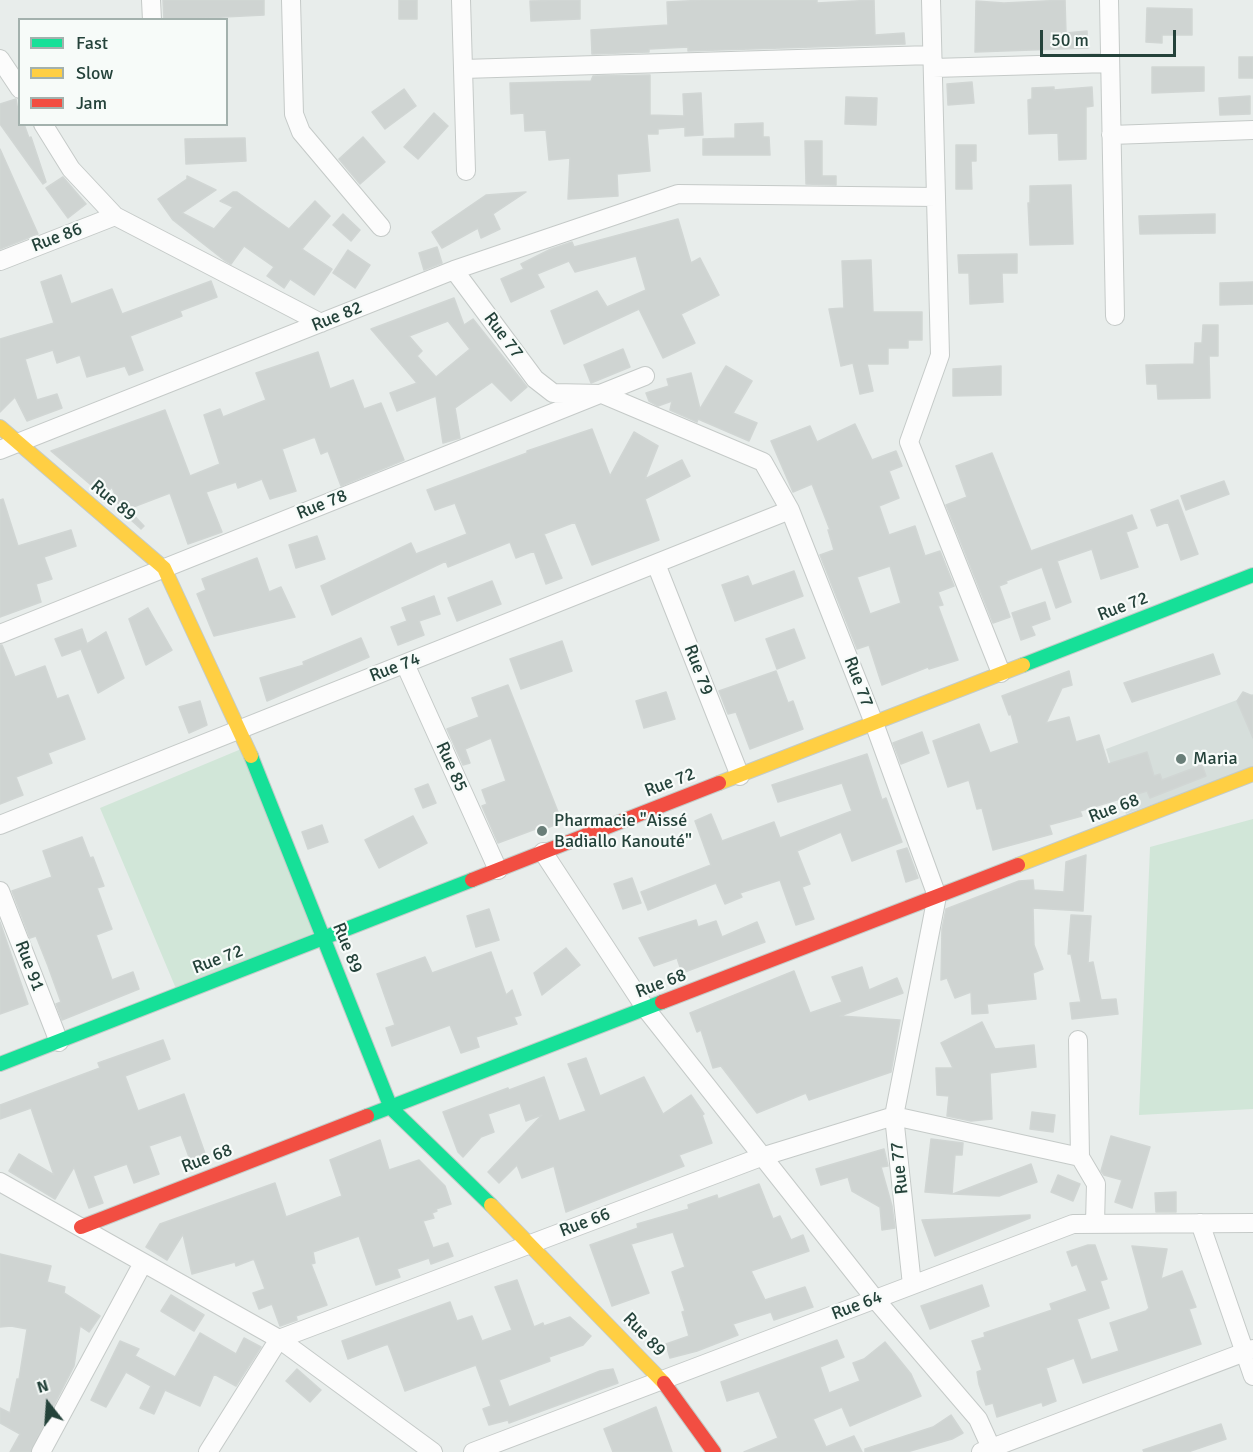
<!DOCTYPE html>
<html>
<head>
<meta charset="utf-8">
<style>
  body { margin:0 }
  #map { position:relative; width:1253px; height:1452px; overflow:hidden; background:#e8edeb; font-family:Signika,sans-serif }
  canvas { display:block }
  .legend { position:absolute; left:18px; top:18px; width:210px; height:108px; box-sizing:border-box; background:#f7fbf9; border:2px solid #a3b1ad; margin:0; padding:8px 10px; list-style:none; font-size:18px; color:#24423a }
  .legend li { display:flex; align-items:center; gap:12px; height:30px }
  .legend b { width:30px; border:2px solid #a3b1ad }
  .north { position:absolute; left:18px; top:1374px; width:60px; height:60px; -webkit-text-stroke:4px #f7fbf9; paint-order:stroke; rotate:343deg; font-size:16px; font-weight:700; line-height:24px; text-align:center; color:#24423a }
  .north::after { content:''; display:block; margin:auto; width:21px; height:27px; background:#24423a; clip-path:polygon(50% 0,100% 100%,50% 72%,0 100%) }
  .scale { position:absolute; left:1040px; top:30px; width:136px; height:27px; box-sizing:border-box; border:3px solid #24423a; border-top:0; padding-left:8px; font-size:18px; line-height:21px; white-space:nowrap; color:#24423a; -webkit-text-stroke:4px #f7fbf9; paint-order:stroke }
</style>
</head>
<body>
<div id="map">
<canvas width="1253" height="1452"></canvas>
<ul class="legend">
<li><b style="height:8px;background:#16e098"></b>Fast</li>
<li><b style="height:8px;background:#ffcf43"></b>Slow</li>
<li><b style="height:8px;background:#f24e42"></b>Jam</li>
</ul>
<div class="north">N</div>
<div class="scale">50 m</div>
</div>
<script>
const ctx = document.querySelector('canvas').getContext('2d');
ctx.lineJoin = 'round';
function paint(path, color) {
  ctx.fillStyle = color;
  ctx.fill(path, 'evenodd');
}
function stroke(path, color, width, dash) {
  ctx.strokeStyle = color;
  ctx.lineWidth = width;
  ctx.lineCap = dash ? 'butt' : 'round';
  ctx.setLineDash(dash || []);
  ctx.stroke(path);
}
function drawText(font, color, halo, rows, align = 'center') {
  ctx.font = font + ' Signika,sans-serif';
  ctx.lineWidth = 4.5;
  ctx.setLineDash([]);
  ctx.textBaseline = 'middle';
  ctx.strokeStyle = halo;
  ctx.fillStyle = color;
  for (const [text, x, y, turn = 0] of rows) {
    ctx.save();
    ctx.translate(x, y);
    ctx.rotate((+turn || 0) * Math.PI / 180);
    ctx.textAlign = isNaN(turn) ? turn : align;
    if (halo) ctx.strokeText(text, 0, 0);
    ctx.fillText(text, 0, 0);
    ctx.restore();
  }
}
paint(new Path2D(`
  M1253,694v74l-127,46 -20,-65z`), '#d6dedb');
paint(new Path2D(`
  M246,747l77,182 -146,62 -77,-183z
  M1253,819v290l-114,6 11,-268z`), '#d1e6d8');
const building = new Path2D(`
  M163,0h101v15l-100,5z
  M399,0h18v19h-18z
  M580,0v19l-49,2 -1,-20z
  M705,0h112v3l57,-3 1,35 29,-2 1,11 -217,7v-4l-39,2v3l-57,2 -1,-24 77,-5 -1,-23z
  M1065,0l1,33 21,-2 1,17 -113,4 1,-51 28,2z
  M1147,8l45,1v26h-30v8l-16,-1z
  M1239,57h14v21h-14z
  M1152,67h52v24l-52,2z
  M650,75v40l34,1 -1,-22 18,-1 2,42 -18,1v-9l-27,2v5h-11l3,37 -33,3 1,22 -50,3 2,-41 -21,2 -3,-30 -21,1 -1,-18 -13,1 -1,-31 81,-2 2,-5z
  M972,82l2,21 -26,2 -1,-21z
  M1054,87v3l38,-3 1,19 -7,1v52l-27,1 -1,-27 -29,1 -1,-34 4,-1v-11z
  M404,89l12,17 -31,23 -13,-17z
  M1250,96v18l-30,1 -1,-17z
  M846,97l31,1 -1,27 -31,-1z
  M16,99l4,25h4l5,14 2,-1 15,45 -3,2 -43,-60v-20z
  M434,113l14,13 -30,33 -14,-12z
  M763,123v14h6l1,18h-67v-16l32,-1v-14z
  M363,137l22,25 -25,22 -21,-25z
  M245,138l1,23 -60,3 -1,-25z
  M805,141h17v35h14v9l-30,-1z
  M956,145h20v16h-5l1,28h-16z
  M0,149l38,85 -38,15z
  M187,176l29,14 -34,23 32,16 19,-22 -13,-6 13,-9h4l52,37 26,-28 15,15 -28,33 30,20 -18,26 -24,-16 -6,9 -17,-12 7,-9 -30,-21 -13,18 -7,-4 -51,-40 -15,-21 29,-20z
  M63,177l23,27 -18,14 -22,-30z
  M1071,185l2,59 -43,1 -2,-42h2v-17z
  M526,192l-33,22 7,15 -19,9 -3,-10 -36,20 -10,-16 54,-37z
  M343,214l17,16 -9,11 -18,-16z
  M1215,214v19l-75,1 -1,-18z
  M678,219l13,44 9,-5 19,37 -38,19 14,29 -32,15 -24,-49 -75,35 -13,-33 46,-20 10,16 39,-17 -10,-34 -61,16 -6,-11 -32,13 7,13 -33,15 -10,-23 23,-10 -3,-5 30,-15 21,-7 2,5z
  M437,247l5,16 -18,7 -5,-17z
  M348,250l22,15 -15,23 -22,-15z
  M1017,254v19h-15l1,29 -33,2 -1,-31h-10l-1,-18z
  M871,260l2,52h49v28h-14v8h-20v16h-21l6,27 -13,3 -7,-31 -12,3 -12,-57 15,-1 -2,-47z
  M61,275l10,29 41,-15 10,25 89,-33 6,16 -37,14 2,5 -52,20 13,34 -14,5 -4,-9 -38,11 -7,-22 -23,8 -4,-13 -28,9 12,41 20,-6 5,14 -35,13 -12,-24 -15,15v-73l54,-16 -13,-41z
  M1253,282v22l-33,1v-22z
  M454,298l10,27 9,-6 54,68 -16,14 -19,-19 -37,26 5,30 -17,5 -7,-47 -39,15 -7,-18 27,-10 -46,-54zM448,321l22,28 -34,28 -19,-21 5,-5 -13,-15z
  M1203,325h15v31h-9l1,42 -52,1 -1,-15h-10l-1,-19 48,-1 1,-21h7z
  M623,349l7,18 -39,16 -7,-18z
  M318,352l12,37 23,-9 11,29 17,-6 23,57 -63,26 -13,-35 -7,3 -6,-17 -33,12 14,42 -26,8 -8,-20 -24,9 -2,-6 -30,10 16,40 -34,12 -18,-51 -42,16 16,17 -3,3 -20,-18 -9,-24 -8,9 -53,-45 114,-41 25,66 30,-12 -16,-49 16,-6 3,8 43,-17 -10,-27z
  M726,366l26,15 -19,32 24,10 -8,18 -51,-22 -1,3 -27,-12 2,-9 -14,5 -9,-5 -3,-8 23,-7 -2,-7 24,-6 9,36z
  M1001,366v29l-48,1v-27z
  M855,424l17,36 24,-9 6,15 -13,5 10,27 -20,8 10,29 26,-9 10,30 15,-5 14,35 -16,6 5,13 -5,1 20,54 -29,9 -1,-2 -46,18 -13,-40 -12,4 -37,-94 14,-5 -6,-20h2l-18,-46 -19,8 -22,-51 39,-15 7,16zM890,566l11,37 -31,11 -13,-37z
  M592,429l18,47 24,-44 24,14 -13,33 37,-19 8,16 -45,23 14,41 -67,25 -17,-43 -31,12 18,44 -16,6 -12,-33 -18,7 -6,-16 -62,25 -2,-6 -114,54 -11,-29 90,-43 5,11 51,-20 -12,-31 -20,7 -8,-20 100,-37v-2z
  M992,453l39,98 101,-36 5,13 -11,4 12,35 -37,12 -9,-30 -35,12 14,41 -15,6 -14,-41 -36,14 1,2 -8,3 11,31 -17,6 -47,-118 21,-8 -11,-31z
  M1224,481l5,13 -43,16 -5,-14z
  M3,499l15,47 53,-16 5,16 -32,11 8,22 -16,5 5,18 -41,15v-117z
  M1178,500l20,54 -17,6 -13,-38 -11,4 -6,-16z
  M317,536l8,23 -29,9 -7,-23z
  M257,558l12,34 12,-5 14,30 -81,19 -17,-42 9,-4 -4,-11z
  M794,571l9,25 -68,25 -13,-36 26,-9 4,10z
  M492,581l9,23 -44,17 -9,-23z
  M434,596l6,18 -21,7 5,14 -26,10 -7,-18 16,-6 -5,-13z
  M1045,602l5,17 -19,7 4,9 -14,5 -9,-27z
  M148,608l24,42 -26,15 -17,-46z
  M82,629l5,15 19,-12 18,46 -26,15 -17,-44 -19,7 -7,-17z
  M794,629l11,29 -28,11 -11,-30z
  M361,638l8,19 -102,44 -7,-23 44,-13 -1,-3z
  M562,641l10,30 -51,18 -11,-30z
  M0,645h2l13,32 30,-11 12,33 11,-4 17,44 -37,14 4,10 -36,14 7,18 -23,9z
  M1213,654l7,20 -88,28 -8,-19z
  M776,671l12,32 5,-2 10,28 -53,20 -14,-37 -8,2 -9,-23z
  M1069,671l3,14 -10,3 -16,35 23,-6 7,25 23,-7 9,29 39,-12 7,24 6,-2 2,6 40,-15 4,11 -56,22 -3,-7 -67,20 2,5 -33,9 3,9 -59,16 -11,-42 -5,1 -8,-29 -21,7 -15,-46 46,-17 11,29 29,-10 -8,-29 -2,1 -7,-19z
  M508,685l54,137 -20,8 -1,-3 -43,16 -16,-37 5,-2 -5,-14 24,-9 -15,-43 -26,11 5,14 -7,2 -16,-36 32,-12 -7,-19z
  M666,692l9,27 -31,9 -8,-27z
  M1243,692l10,4v42l-16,-37z
  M200,701l7,24 -18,8 -10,-26z
  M922,732l7,21 -28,11 -8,-21z
  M867,754l15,46 4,-2 16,44 -50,19 -11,-29 -44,19 13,33 -8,3 12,32 -18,6 -16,-45 -40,13 2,4 -17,7 -9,-21 -68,27 -7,-18 70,-27 -16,-44 16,-7 11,27 52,-19 6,16 72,-27 -10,-28 -64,19 -6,-17z
  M428,784l8,19 -13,5 -8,-19z
  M413,816l14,27 -48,25 -14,-28z
  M322,825l6,17 -20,7 -6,-17z
  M82,837l8,21 3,-1 11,29 -7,2 15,41 -16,6 16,45 21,-8 6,17 -77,31 -6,-16 5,-2 -13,-36 -12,-30 -6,2 -18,-47 40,-14 -9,-26z
  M907,848l11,30 -12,4 -9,-31z
  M1086,855l-3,56 -50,-3 1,37 9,24 -10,4 3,26 -49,5 1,9 -16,1 -1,-22 -16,6 -8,-20 -6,2 1,-51 4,-20 73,-28 14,-1 1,10 30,2 2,-30z
  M632,878l9,25 -18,6 -9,-25z
  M489,909l10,31 -23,7 -9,-31z
  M1071,915l20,1 -3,47 5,-1 8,38 15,-1 2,15 -46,5 -2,-16 11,-1 -10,-48h-3z
  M696,920l2,7 18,-6 6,16 35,-15 8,20 -83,31 -5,-15 -23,8 -15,-28z
  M0,922l28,82 -28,10z
  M566,948l14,17 -38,30 -8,-22z
  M491,952l15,43 6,-5 9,25 -7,2 3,7 -41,13 3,10 -18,6 -11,-28 -58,21 -6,-18 9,-3 -18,-51 48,-17 7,16z
  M862,967l7,23 28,-12 6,15 -63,23 60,4 -9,52 -82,28 -3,-7 -49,20 -36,-47 -8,2 -12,-38 -4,2 -7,-19 104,-42 16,42 32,-11 -10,-25z
  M982,1022l13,27 39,-4 2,22 -46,6 2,46 -21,2 -24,-5 2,-20 -12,-1 -1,-27h17l-12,-25z
  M163,1040l7,19 -45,17 13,35 46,-17 24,68 -15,6 -12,-33 -32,11 10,28 -25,9 -7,-19 -34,12 10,27 -14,5 -15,-41 -19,32 -46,-28 10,-17 35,21 -23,-67 -31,11v-14l100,-37 -2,-5z
  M586,1058l14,38 44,-19 19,37 28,-19 13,19 -2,1 10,28 -33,12 5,11 -118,46 -12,-46 -32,12 -5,-13 -18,18 -11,-11 54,-57 -16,6 -6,-18 -32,11 6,18 -13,5 -18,20 -5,-5 -15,-40 65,-24 1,2 35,-13 15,44 27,-10 -18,-47z
  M1032,1112l23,3 -2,17 -23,-3z
  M1111,1136l39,11 -18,61 -17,-6 7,-22 -18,-5 -3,-4z
  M931,1139l32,4 -1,12h-7l-3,39 -27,-2z
  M380,1140l9,30 30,-10 26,26 6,18 -15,5 1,2 -5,2 2,5 -11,3 10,27 15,-5 5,13 -22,8 -2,-6 -32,11 3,8 -24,8 -17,-49 -46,16 2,11 -4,1 16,41 -31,11 1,4 -17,6 -8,-22 -13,5 -6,-16 12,-4 -11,-30 -18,7 -1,-4 -43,12 -9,-40 -16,26 -21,-13 14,-23 115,-41 11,34 56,-21 -12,-36z
  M884,1149l4,17 -7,1 11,39 3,22 -13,2 -2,-23 -28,-16 -4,-14 -27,8 -5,-16z
  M1031,1164l6,18 -38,14 -46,-2z
  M1058,1175l22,9 -7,17 -22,-9z
  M759,1184l14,35 7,-3 11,24 12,-5 6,16 -58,20 14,29 40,-13 8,20 -39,13 -3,-8 -38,12 5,11 -41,16 -27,7 -4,-14 23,-8 -7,-24 3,-1 -13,-39 13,-5 -12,-35 -42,12 18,49 -37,13 -22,-61 48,-17 -1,-4 52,-15 -1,-4 29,-10 1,4z
  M1176,1192v20h-20l-1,-19z
  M1030,1215v3l-95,38 -13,-36z
  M1088,1245h7l12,34 -7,2 9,27 -32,11 14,41 28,-9 -9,-28 36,-12 3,-3 -17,-62 35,3 -6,30 21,-8 14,36 -7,2 12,35 -118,39 -9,-25 -28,10 10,33 -13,5 -1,-4 -45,15 -4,-14 -7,2 -7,-21 -2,-12 5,-2 -10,-29 13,-4 -1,-4 68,-23 -2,-6 37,-13 -10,-27 -5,2 -5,-14z
  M0,1254l51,12 -4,16 18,5 -1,6 36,23 -11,16 -9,-6 -6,40 -44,86h-20l10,-18 -20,-11v-15l10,5 7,-34h2l8,-50 -16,-3 -11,1z
  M517,1280l17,47 9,-4 1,3 26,-9 21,19 -8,9 -34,12 1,4 -51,19 10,27 91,-36 13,-2 5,14 -109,40 -1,-3 -19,5 -6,-16 8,-3 -15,-41 -71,26 -17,-47 -40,15 -6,-18 108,-39 7,19 15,-5 10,25 30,-11 -17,-43z
  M982,1285l7,21 -59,23 -9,-23z
  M171,1295l33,20 -10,16 -33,-20z
  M200,1333l36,21 8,-16 17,9 -25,39 -22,-12 -14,32 -35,-16 -11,24 -14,-6 11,-22 -25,-14 -20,35 -15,-7 29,-59 19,8 -4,7 40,21z
  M837,1340l7,17 -24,10 9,26 31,-12 -7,-18 11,-4 21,-17 26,32 10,22 -71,30 -8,-19 -29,12 13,28 28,-11 8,16h-118l34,-14 -19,-47 -32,10 -6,-19z
  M297,1369l24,21 -11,12 -24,-21z
  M656,1407l16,45h-59l-9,-23z
  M951,1415l12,18 -11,6 -45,13h-42v-3l68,-22z
  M1221,1424l5,15 -38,13h-44l-1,-2z`);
paint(building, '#cfd4d2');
stroke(building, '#d1d6d4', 1.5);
const street = new Path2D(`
  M151,0l1,20
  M291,0l3,114 7,18 80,95
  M461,0l5,171
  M931,0l9,355 -31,87 92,231
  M1109,0l6,316
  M0,59l20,30
  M933,68l177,-5
  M463,69l469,-14
  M43,124l28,45 44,47 206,107
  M1111,135l142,-5
  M0,261l115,-45
  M454,270l81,109 18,14 49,1 161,68 27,48 84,213 63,173 -43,220 18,169
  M0,450l454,-180 224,-76 258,3
  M656,564l84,212
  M0,634l645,-258
  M405,664l93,206
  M0,825l790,-315
  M543,852l103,157 229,290 103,120 15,33
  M0,891l59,151
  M1078,1040l2,117 16,27 -1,39
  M0,1182l279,157 154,113
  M1200,1223l53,153
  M41,1452l102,-189
  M208,1452l71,-113 482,-182 133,-41 186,41
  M473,1452l600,-228 180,-1
  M981,1452l272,-103`);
const fast = new Path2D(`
  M1023,665l230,-90
  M251,756l140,352 100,97
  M0,1064l472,-184
  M367,1116l295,-114`);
const slow = new Path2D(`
  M0,427l164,141 87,188
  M719,783l304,-118
  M1018,865l235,-91
  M491,1205l173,178`);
const jam = new Path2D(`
  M472,880l247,-97
  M662,1002l356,-137
  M81,1227l286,-111
  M664,1383l50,69`);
stroke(street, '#c5cac8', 20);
stroke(fast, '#c3cbc8', 16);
stroke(slow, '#c3cbc8', 16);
stroke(jam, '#c3cbc8', 16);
stroke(street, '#fcfcfc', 18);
stroke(fast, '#16e098', 14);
stroke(slow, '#ffcf43', 14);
stroke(jam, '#f24e42', 14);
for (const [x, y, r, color] of [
  [1181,759,6,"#697e78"],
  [542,831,6,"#697e78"]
]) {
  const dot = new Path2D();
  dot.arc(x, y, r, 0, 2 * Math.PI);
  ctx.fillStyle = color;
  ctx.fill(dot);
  stroke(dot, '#f7fbf9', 2);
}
drawText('18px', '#24423a', '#f7fbf9', [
  ["Rue 86",57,238,-21],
  ["Rue 82",337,317,-22],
  ["Rue 77",503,336,53],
  ["Rue 89",113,501,40],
  ["Rue 78",322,505,-22],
  ["Rue 72",1123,607,-21],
  ["Rue 74",395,668,-21],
  ["Rue 79",698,670,69],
  ["Rue 77",858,682,69],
  ["Rue 85",451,767,66],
  ["Rue 72",670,783,-21],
  ["Rue 68",1114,809,-21],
  ["Rue 89",347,948,68],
  ["Rue 72",218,960,-21],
  ["Rue 91",29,966,69],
  ["Rue 68",661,984,-21],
  ["Rue 68",207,1159,-21],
  ["Rue 77",900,1168,-96],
  ["Rue 66",585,1223,-21],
  ["Rue 64",857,1306,-21],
  ["Rue 89",644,1335,46]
]);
drawText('18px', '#24423a', '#f7fbf9', [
  ["Maria",1193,759],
  ["Pharmacie \"Aissé",554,821],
  ["Badiallo Kanouté\"",554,842]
], 'left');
</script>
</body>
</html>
